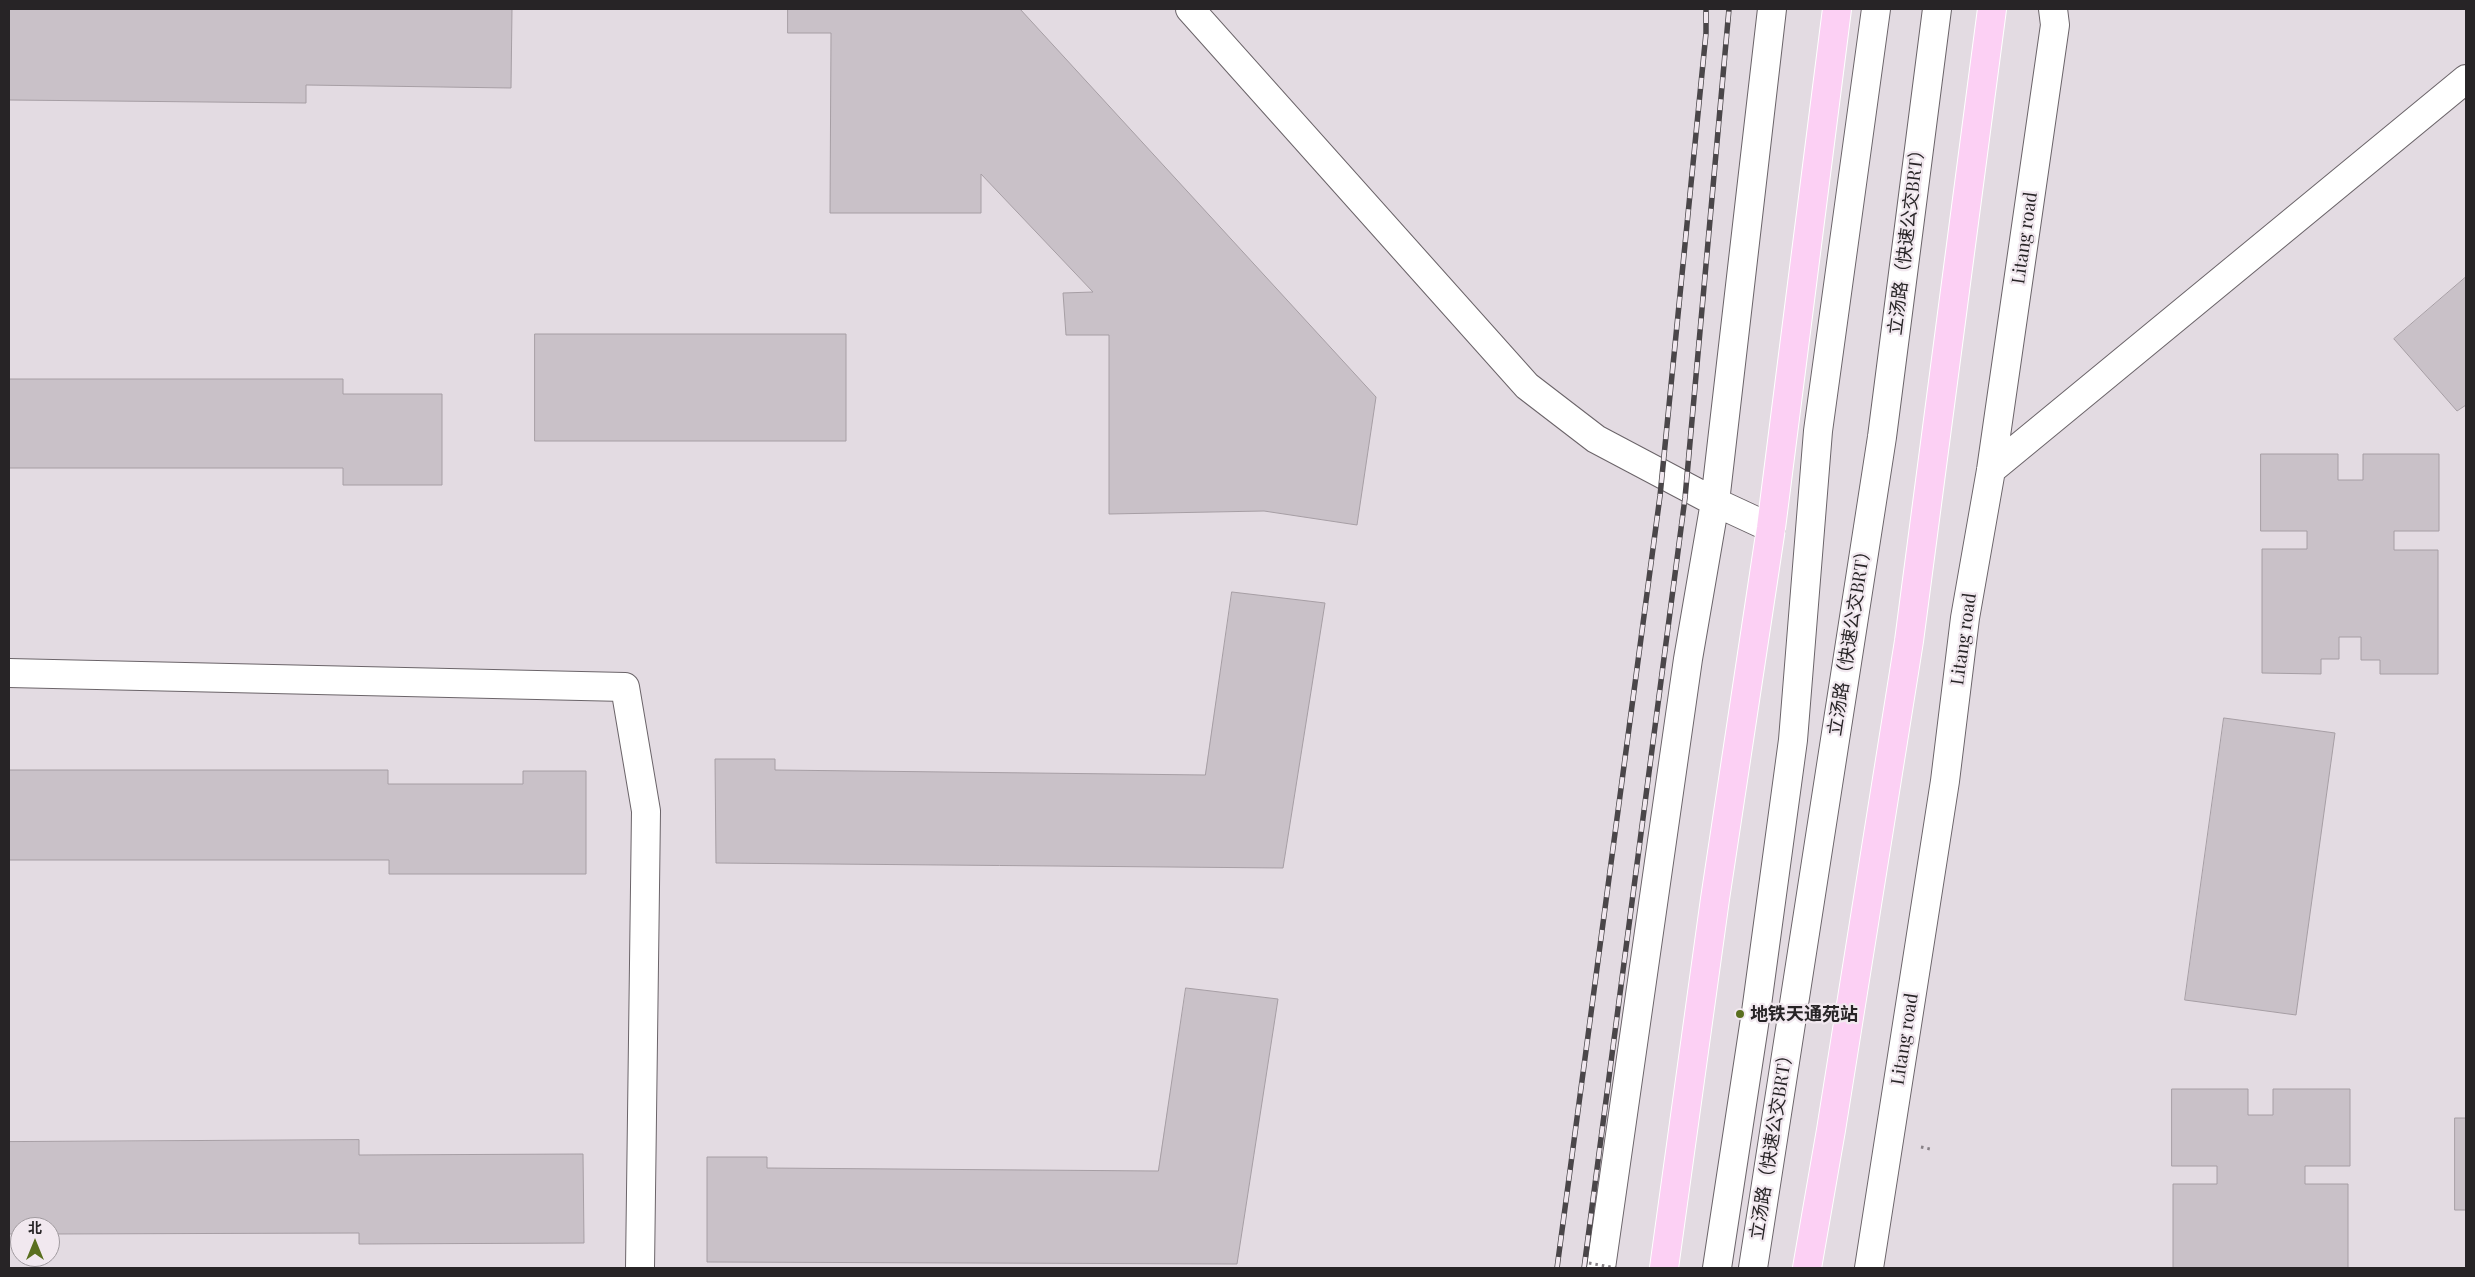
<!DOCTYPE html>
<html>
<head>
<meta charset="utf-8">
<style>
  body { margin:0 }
  #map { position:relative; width:2475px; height:1277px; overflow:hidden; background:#e3dbe2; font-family:"Playfair Display","Noto Sans SC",serif }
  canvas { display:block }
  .frame { position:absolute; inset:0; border:10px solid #272426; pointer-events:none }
  .north { position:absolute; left:10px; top:1217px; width:50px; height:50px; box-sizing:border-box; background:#f1e8ef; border:1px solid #a09a9f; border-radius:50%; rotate:0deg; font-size:14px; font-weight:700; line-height:20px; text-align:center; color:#272426 }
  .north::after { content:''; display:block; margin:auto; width:18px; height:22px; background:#5a6f1f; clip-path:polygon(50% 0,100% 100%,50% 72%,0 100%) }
</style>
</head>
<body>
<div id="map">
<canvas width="2475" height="1277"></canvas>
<div class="frame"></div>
<div class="north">北</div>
</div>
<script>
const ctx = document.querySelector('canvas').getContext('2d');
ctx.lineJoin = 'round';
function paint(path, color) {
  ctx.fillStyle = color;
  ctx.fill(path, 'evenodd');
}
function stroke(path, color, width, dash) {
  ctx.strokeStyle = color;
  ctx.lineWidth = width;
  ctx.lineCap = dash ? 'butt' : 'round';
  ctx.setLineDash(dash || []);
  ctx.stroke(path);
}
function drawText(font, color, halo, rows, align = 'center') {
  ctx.font = font + ' "Playfair Display","Noto Sans SC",serif';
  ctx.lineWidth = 4.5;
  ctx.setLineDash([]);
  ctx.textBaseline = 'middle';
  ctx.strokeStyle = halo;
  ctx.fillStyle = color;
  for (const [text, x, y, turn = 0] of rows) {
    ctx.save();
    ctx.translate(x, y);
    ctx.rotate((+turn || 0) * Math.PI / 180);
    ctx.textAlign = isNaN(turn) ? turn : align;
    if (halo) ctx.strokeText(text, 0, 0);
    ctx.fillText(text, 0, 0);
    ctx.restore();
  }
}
const building = new Path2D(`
  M9,9h503l-1,79 -205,-3v18l-297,-3z
  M788,9h232l356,388 -19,128 -93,-14 -155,3v-179h-43l-3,-42 30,-1 -112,-118v39h-151l1,-180h-43z
  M2466,277v128l-9,6 -63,-72z
  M535,334h311v107h-311z
  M9,379h334v15h99v91h-99v-17h-334z
  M2261,454h77v26h25v-26h76v77h-45v19h44v124h-58v-14h-19v-23h-22v22h-18v15l-59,-1v-124h45v-18h-46z
  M1232,592l93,11 -42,265 -567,-5 -1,-104h60v11l430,5z
  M2224,718l111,15 -39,282 -111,-15z
  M9,770h379v14h135v-13h63v103h-197v-14h-380z
  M1186,988l92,11 -41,265 -530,-2v-105h60v11l391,3z
  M2172,1089h76v26h25v-26h77v77h-45v18h43v84h-175v-84h44v-18h-45z
  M2455,1118h11v92h-11z
  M359,1140v15l224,-1 1,89 -225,1v-11l-309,1v-7h-30v7h-11v-92z`);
paint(building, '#c9c1c8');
stroke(building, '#a69ea4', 1);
const minor = new Path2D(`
  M1190,9l337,377 69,53 119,63 56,26
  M1991,470l475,-391
  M9,673l616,14 21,124 -6,457
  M1601,1268l87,-609 27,-157 57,-493
  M1717,1268l39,-256 37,-272 25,-309 58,-422
  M1753,1268l129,-831 55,-428
  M1869,1268l76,-487 20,-163 26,-148 64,-445 -2,-16`);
const major = new Path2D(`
  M1664,1268l51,-369 56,-371 66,-519
  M1807,1268l24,-138 78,-489 83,-632`);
stroke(minor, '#6b6469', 30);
stroke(major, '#fff', 30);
stroke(new Path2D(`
  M1921,1147l9,2`), '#878186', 3, [2.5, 4]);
stroke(minor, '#fff', 28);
stroke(major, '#fcd0f4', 28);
const rail = new Path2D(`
  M1557,1268l103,-772 46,-463v-24
  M1584,1268l101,-770 44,-489`);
stroke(rail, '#4a4649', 5.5);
stroke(rail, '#f1e8ef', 4, [11]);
stroke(new Path2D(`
  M1589,1263l27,5`), '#878186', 3, [2.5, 4]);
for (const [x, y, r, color] of [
  [1740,1014,5,"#5a6f1f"]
]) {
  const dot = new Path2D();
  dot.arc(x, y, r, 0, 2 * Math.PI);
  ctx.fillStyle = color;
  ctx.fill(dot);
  stroke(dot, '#f1e8ef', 2);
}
drawText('18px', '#272426', '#f1e8ef', [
  ["立汤路（快速公交BRT）",1907,238,-83],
  ["Litang road",2025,238,-82],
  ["立汤路（快速公交BRT）",1850,639,-81],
  ["Litang road",1964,639,-82],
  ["Litang road",1905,1039,-81],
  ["立汤路（快速公交BRT）",1772,1143,-81]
]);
drawText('bold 18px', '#272426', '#f1e8ef', [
  ["地铁天通苑站",1750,1014]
], 'left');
</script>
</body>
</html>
